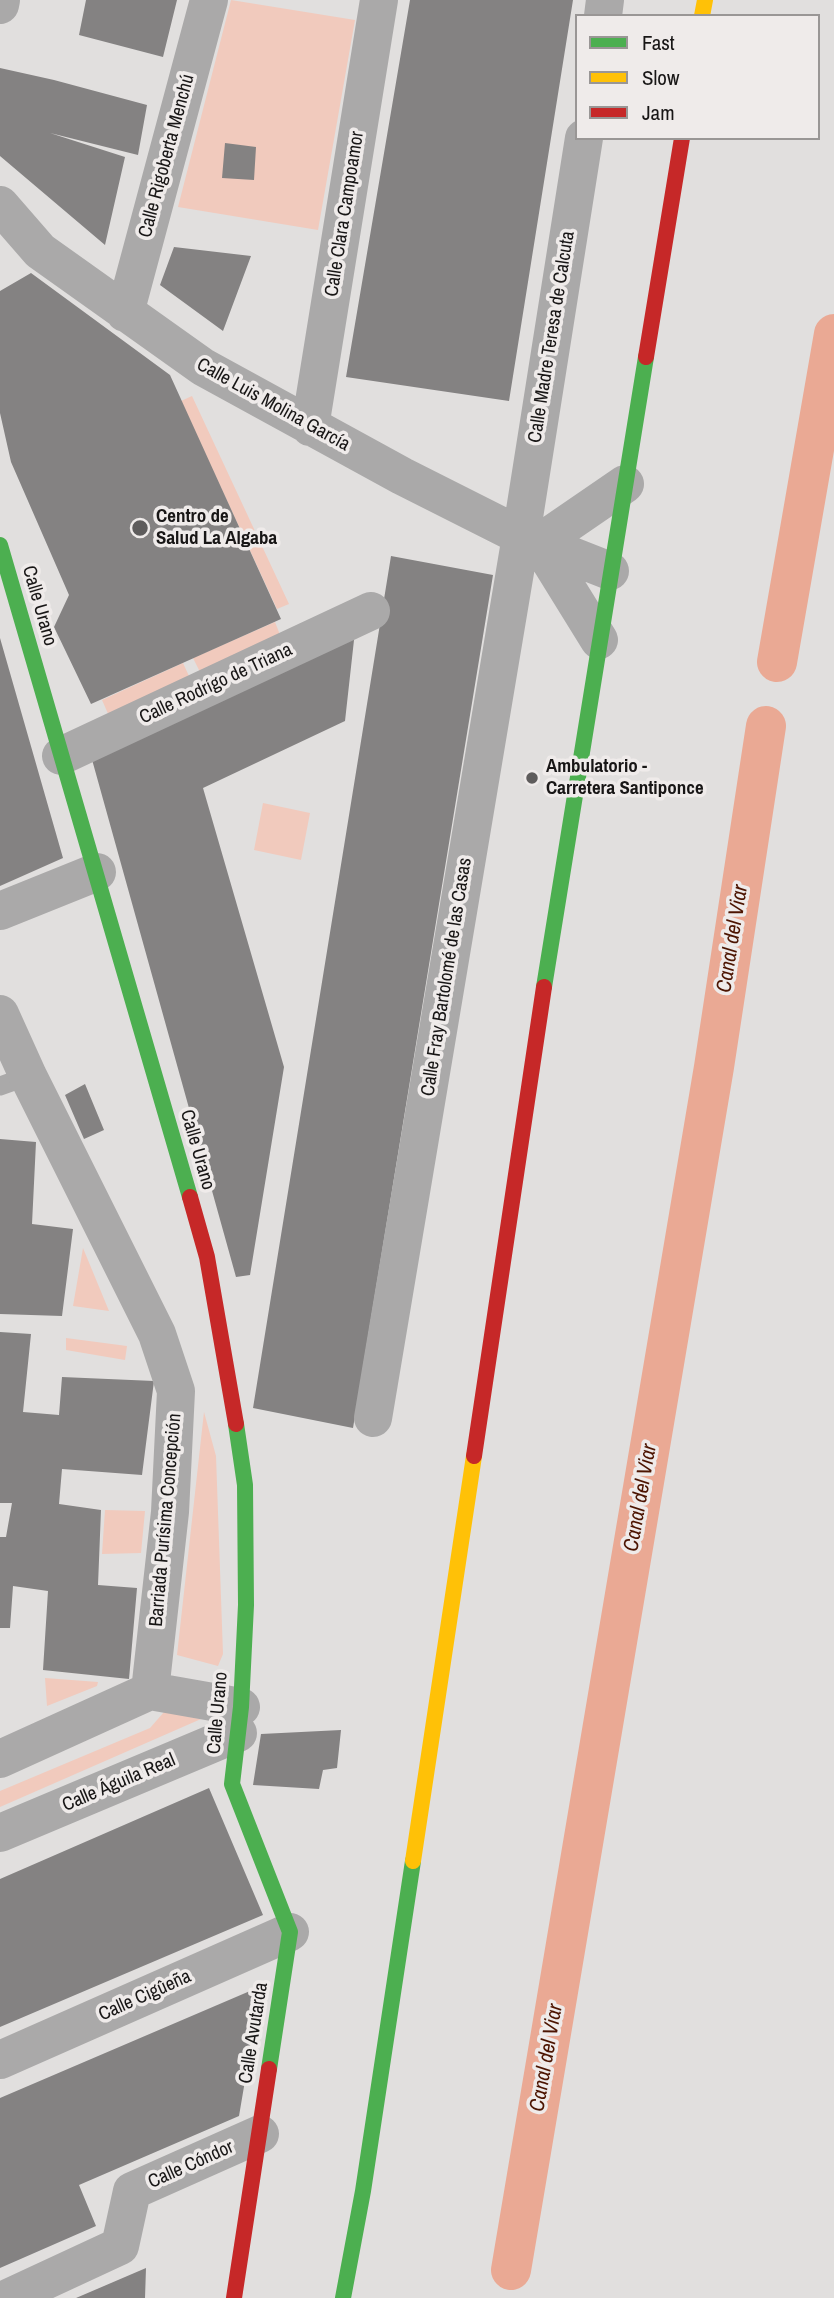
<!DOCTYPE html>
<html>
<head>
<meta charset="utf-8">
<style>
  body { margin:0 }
  #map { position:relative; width:834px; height:2298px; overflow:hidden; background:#e1dfde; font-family:"Archivo Narrow",sans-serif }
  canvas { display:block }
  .legend { position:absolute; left:575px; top:14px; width:245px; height:126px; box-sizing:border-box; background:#efebea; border:2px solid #999695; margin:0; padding:9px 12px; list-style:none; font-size:21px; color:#181616 }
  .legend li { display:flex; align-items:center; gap:14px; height:35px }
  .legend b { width:35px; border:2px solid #999695 }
</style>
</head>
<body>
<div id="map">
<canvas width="834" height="2298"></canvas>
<ul class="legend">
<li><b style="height:9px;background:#4caf50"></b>Fast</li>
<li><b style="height:9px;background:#ffc107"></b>Slow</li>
<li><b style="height:9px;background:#c62828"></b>Jam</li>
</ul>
</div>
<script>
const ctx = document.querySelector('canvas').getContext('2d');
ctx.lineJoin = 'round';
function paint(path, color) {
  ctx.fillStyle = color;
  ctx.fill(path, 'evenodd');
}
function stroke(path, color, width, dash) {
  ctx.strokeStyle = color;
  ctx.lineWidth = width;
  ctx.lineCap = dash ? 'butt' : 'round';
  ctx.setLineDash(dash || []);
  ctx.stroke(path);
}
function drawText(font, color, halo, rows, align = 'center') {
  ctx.font = font + ' "Archivo Narrow",sans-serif';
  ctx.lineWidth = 7;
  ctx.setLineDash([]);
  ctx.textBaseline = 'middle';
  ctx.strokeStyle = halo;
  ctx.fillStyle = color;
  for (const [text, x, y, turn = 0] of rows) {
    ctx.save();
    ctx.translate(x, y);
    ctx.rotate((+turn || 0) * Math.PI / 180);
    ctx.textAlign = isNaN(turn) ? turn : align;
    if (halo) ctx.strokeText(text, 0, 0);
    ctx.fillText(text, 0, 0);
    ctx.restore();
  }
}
paint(new Path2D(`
  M231,0l124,20 -37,210 -140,-23z
  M192,396l97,208 -12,5 -96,-208z
  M275,622l9,23 -79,37 -12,-24z
  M183,663l11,24 -81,38 -11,-25z
  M263,803l47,10 -9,47 -47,-10z
  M83,1248l26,63 -36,-5z
  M66,1338l61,8 -2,14 -59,-10z
  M204,1412l12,44 7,198 -5,12 -41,-11z
  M105,1510l40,1 -4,42 -39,1z
  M45,1678l53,4 -1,4 -50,20z
  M164,1712l37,7 -201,88v-16l150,-63z`), '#f1cabd');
stroke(new Path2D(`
  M777,662l57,-328
  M511,2270l203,-1203 52,-341`), '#eaa994', 40);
paint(new Path2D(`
  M86,0h91l-14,57 -84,-22z
  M410,0h163l-64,401 -163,-24z
  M0,68l54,12 93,25 -9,50 -88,-22 75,24 -20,88 -105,-89z
  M225,143l31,4 -2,33 -32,-2z
  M174,247l77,9 -28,75 -63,-46z
  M31,273l139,102 111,244 -190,85 -37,-77 15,-32 -58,-133 -11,-49v-122z
  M391,556l102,19 -140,853 -100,-20z
  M355,631l-10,90 -142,67 81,279 -34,208 -14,2 -145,-521z
  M0,638l63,220 -63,28z
  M85,1084l19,46 -20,9 -19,-44z
  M0,1139l36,3 -4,82 41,5 -11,87 -62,-2z
  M0,1332l31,2 -8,78 36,3 3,-38 92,4 -12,94 -80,-6 -3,35 42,6 -3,75 39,3 -8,91 -86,-9 5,-79 -35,-5 -3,42h-10v-91h6l6,-34h-12z
  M341,1730l-4,38 -14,2 -4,19 -66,-4 8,-51z
  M209,1788l54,127 -263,112v-148z
  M257,1988l-9,75 -9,53 -160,69 17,41 -96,42v-170z
  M146,2268l-1,30h-69z`), '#848282');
stroke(new Path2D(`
  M0,1086l28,-10`), '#aaa9a9', 19);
stroke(new Path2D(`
  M0,5l1,-5
  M603,16l2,-16
  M0,205l40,46 163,116 199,109 119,60 89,35
  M125,313l84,-313
  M310,427l69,-427
  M539,543l60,97
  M539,543l86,-59
  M61,756l310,-145
  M0,911l97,-39
  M0,1014l28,62 129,258 19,57 -6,121 -20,179
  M373,1418l148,-882 63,-398
  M150,1691l91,16
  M0,1759l150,-68
  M0,1833l238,-100
  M0,2060l290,-128
  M8,2298l112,-52 12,-55 128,-57`), '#aaa9a9', 38);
stroke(new Path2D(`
  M0,545l190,652
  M544,987l102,-630
  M236,1424l9,61 1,120 -5,102 -9,77 58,148 -21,137
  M343,2298l20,-107 50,-330`), '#4caf50', 16);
stroke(new Path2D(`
  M702,16l3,-16
  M413,1861l61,-405`), '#ffc107', 16);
stroke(new Path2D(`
  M646,357l36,-219
  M190,1197l17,60 29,167
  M474,1456l70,-469
  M234,2298l35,-229`), '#c62828', 16);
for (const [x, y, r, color] of [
  [140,528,9,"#5e5c5c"],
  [532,778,7,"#5e5c5c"]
]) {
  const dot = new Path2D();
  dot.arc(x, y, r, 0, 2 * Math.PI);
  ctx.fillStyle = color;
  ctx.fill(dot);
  stroke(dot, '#efebea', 2.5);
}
drawText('19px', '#181616', '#efebea', [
  ["Calle Rigoberta Menchú",167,156,-75],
  ["Calle Clara Campoamor",345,214,-81],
  ["Calle Madre Teresa de Calcuta",552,337,-81],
  ["Calle Luis Molina García",273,405,29],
  ["Calle Urano",39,606,74],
  ["Calle Rodrígo de Triana",216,684,-25],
  ["Calle Fray Bartolomé de las Casas",447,977,-81],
  ["Calle Urano",197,1150,74],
  ["Barriada Purísima Concepción",166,1520,-85],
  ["Calle Urano",218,1713,-85],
  ["Calle Águila Real",119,1783,-23],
  ["Calle Cigûeña",145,1996,-24],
  ["Calle Avutarda",254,2033,-81],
  ["Calle Cóndor",191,2165,-24]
]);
drawText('bold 19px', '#181616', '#efebea', [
  ["Centro de",156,517],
  ["Salud La Algaba",156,539],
  ["Ambulatorio -",546,767],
  ["Carretera Santiponce",546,789]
], 'left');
drawText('italic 21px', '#4c1401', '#efebea', [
  ["Canal del Viar",733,939,-81],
  ["Canal del Viar",641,1498,-80],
  ["Canal del Viar",547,2058,-80]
]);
</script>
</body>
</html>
